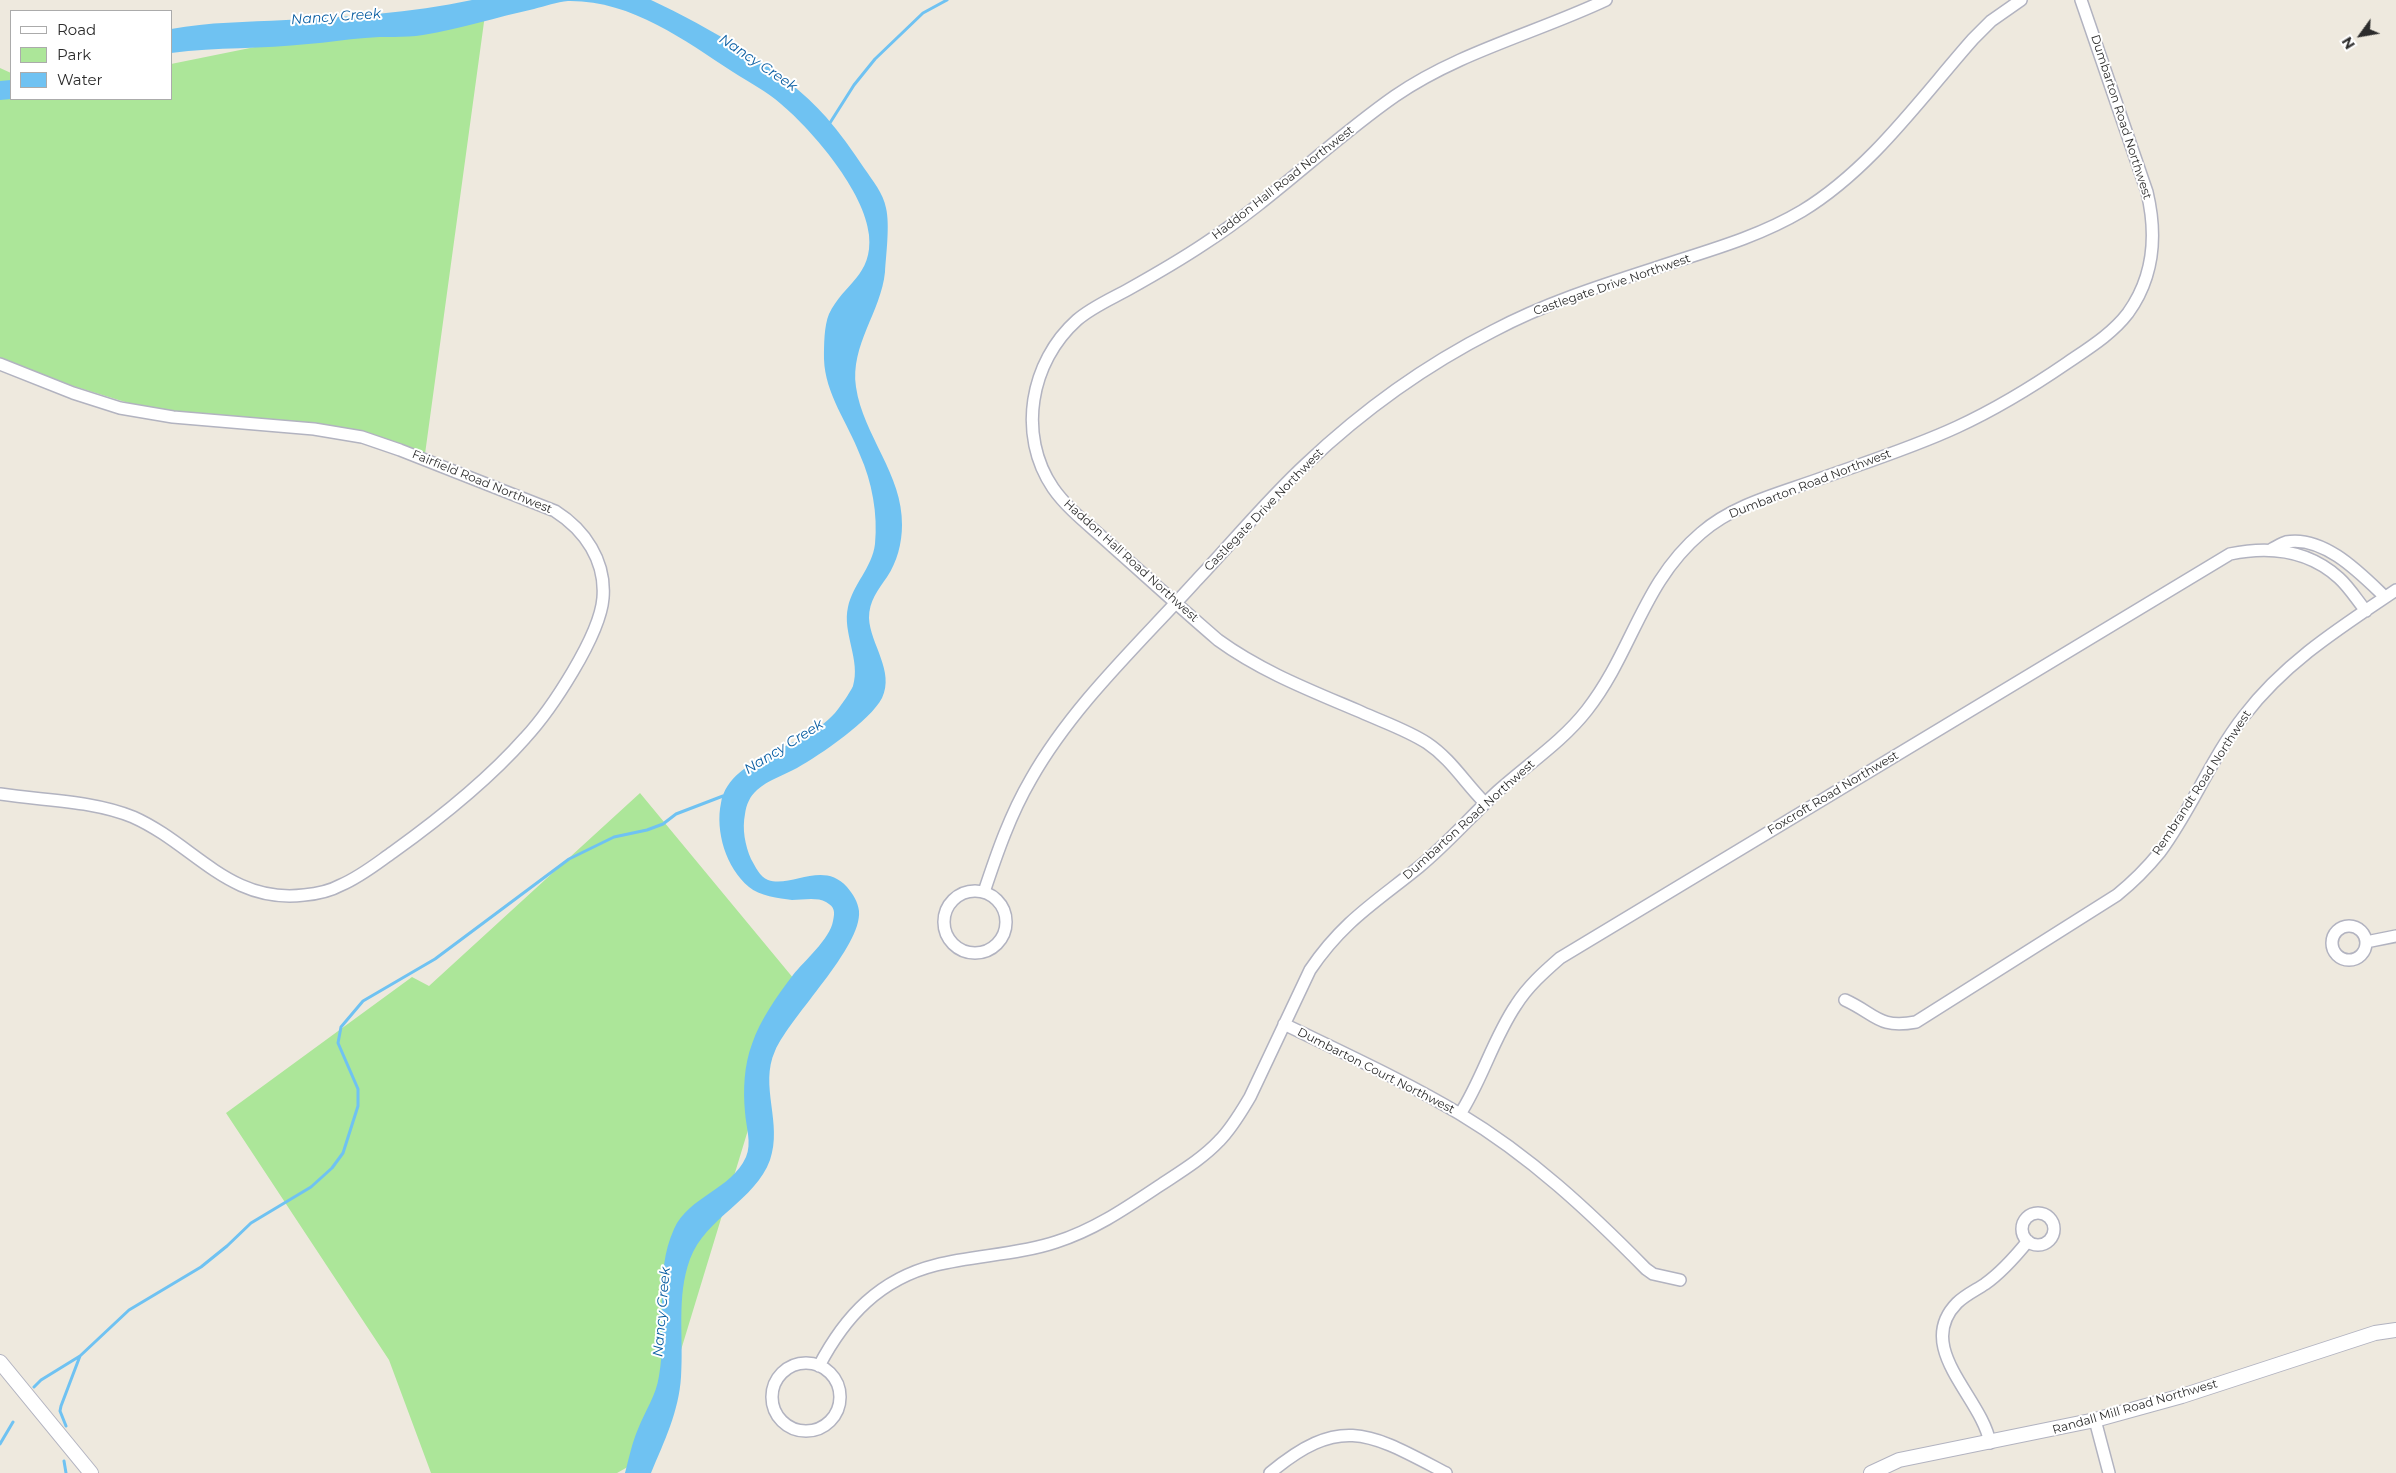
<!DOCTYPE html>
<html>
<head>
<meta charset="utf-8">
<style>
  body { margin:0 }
  #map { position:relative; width:2396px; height:1473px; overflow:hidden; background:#eee9de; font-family:Montserrat,sans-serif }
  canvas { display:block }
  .legend { position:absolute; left:10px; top:10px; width:162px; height:90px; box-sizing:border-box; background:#fff; border:1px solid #ababab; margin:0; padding:6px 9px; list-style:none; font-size:15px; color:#2c2c2c }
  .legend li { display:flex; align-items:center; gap:10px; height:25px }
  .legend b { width:25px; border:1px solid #ababab }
  .north { position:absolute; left:2336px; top:10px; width:50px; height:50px; -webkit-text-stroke:4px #fff; paint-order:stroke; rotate:238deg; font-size:14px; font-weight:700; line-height:20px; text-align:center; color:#2c2c2c }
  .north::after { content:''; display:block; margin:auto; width:18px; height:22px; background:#2c2c2c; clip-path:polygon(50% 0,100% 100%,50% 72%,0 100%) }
</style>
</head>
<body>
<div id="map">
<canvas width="2396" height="1473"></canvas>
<ul class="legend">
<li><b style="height:6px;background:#fff"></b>Road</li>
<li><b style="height:14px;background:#ace699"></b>Park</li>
<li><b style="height:14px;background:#6fc2f2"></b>Water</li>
</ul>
<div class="north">N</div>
</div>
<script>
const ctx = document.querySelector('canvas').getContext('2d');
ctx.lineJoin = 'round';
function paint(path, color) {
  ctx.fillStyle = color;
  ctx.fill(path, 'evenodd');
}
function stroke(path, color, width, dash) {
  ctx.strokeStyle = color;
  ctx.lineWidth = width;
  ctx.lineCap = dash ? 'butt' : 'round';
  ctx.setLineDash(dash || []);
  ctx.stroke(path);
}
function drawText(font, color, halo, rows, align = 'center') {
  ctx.font = font + ' Montserrat,sans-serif';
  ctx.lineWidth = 4;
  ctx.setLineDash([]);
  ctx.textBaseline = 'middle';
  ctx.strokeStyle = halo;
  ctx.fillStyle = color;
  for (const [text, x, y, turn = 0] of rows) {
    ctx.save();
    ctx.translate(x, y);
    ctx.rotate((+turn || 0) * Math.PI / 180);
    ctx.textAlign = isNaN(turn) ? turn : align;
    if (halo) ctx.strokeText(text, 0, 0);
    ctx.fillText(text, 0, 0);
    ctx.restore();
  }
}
paint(new Path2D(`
  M487,0l-62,454 -97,-28 -144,-6 -111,-34 -73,-19v-299l11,5v26h160v-35z
  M640,793l154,186 -145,476 -32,18h-186l-42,-113 -163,-247 186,-136 17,9z`), '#ace699');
paint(new Path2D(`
  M472,0h179c57,27 134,70 175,117 14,16 26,33 38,51 9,13 19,25 22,40 4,17 0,47 -1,64 -4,40 -35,73 -29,115 7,48 47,88 46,138 0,18 -5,37 -15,52 -9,13 -18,24 -18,41 1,26 26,53 13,80 -12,23 -62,57 -85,70 -13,7 -29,12 -40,22 -7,6 -11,15 -12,24 -3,15 0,31 6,45 4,7 9,18 17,21 24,8 55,-20 79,7 6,7 11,15 12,24 3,36 -68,104 -84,140 -16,35 8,72 -5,109 -15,41 -64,57 -80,99 -14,38 -6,79 -9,118 -2,34 -17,65 -30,96h-26c4,-15 7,-30 13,-44 7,-18 18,-33 21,-53 9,-48 -6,-101 15,-147 15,-33 57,-39 72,-72 6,-14 0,-30 -1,-45 -2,-22 -1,-47 7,-68 8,-24 25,-48 41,-69 11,-14 37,-36 40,-54 2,-9 2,-14 -7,-19 -9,-5 -24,-2 -34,-2 -13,-2 -33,-4 -43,-13 -23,-19 -34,-56 -28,-84 10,-51 91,-53 120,-98 2,-2 11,-16 12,-19 8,-26 -11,-53 -5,-79 5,-23 24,-39 27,-63 3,-30 -3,-62 -15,-89 -12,-32 -35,-61 -36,-96 0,-14 0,-33 5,-45 15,-31 44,-38 40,-79 -4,-43 -56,-104 -88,-131 -15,-13 -31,-21 -48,-32 -49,-32 -102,-72 -165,-71 -11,1 -23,5 -34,8 -37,8 -74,20 -111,26 -19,3 -39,1 -58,3 -19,1 -38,5 -57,6 -45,5 -91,3 -137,9v-24c38,-7 76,-7 115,-9 61,-3 125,-7 186,-20z
  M11,80v19l-11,1v-19z`), '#6fc2f2');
stroke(new Path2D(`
  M828,126l26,-41 21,-26 48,-46 24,-13
  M34,1387l7,-7 39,-24 49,-46 72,-43 26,-21 24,-23 60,-36 21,-19 11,-15 15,-47v-17l-20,-46 3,-16 22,-26 72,-42 134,-100 45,-22 33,-7 16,-6 13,-10 47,-18 3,3
  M66,1426l-6,-15 1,-5 19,-50
  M0,1444l13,-22
  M64,1461l2,12`), '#6fc2f2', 3);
const minor = new Path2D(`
  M0,364l73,29 47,15 53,9 141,12 48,8 38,13 155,61c30,19 51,50 48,87 -3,38 -52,112 -78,140 -38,43 -86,81 -132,114 -17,12 -33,25 -52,33 -11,6 -25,9 -37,10 -75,9 -110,-51 -171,-78 -41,-17 -90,-16 -133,-23
  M2272,549c4,-2 10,-6 14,-7 38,-7 75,32 99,55
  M1485,803c-20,-20 -34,-44 -58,-60 -20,-13 -44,-21 -66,-31 -49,-21 -99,-40 -143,-72 -35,-30 -70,-62 -105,-93 -20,-19 -44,-36 -60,-59 -36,-53 -23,-126 24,-168 15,-13 34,-21 52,-31 25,-14 51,-29 75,-45 68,-44 125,-102 191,-148 64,-44 141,-63 211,-96
  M944 922a31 31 0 1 1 62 0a31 31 0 1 1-62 0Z
  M984,892c13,-39 26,-77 47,-113 42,-74 107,-134 164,-197 37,-39 72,-82 111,-118 56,-53 118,-98 187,-133 60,-32 126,-51 190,-72 41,-13 82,-26 119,-48 69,-42 118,-112 171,-172l18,-18 30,-21
  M2332 943a17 17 0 1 1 34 0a17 17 0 1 1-34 0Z
  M2366,942l30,-6
  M1845,1000c31,14 33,29 71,22l201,-127c16,-13 30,-27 43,-43 32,-43 51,-94 84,-136 41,-54 97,-89 152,-126
  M1284,1024c59,29 119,56 176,90 70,42 129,97 186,155l7,5 27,6
  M1460,1114c22,-34 33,-75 56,-109 12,-19 28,-33 44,-47l670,-404c39,-8 78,-4 109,24 10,9 18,22 27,33
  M2022 1229a16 16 0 1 1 32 0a16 16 0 1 1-32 0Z
  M772 1397a34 34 0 1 1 68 0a34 34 0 1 1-68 0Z
  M819,1366c26,-50 61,-87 117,-101 39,-10 81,-10 120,-23 38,-12 70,-34 103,-56 21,-14 43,-27 60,-45 13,-13 22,-29 31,-44l60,-127c33,-49 66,-68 109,-103 29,-24 52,-51 79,-76 30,-27 64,-49 89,-81 46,-59 55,-127 114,-177 33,-29 80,-40 121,-55 45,-16 92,-31 135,-51 39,-18 75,-40 110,-64 22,-15 45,-29 61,-50 26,-36 29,-79 19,-121l-66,-192
  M2095,1420l14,53
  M1990,1443c-8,-46 -77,-95 -33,-140 8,-8 19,-13 28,-19 17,-12 30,-27 43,-43
  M1270,1473c72,-60 101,-39 176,0`);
const tertiary = new Path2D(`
  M0,1362l91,111
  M1871,1473l28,-13 196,-40 87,-24 193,-63 21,-3`);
stroke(minor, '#b2b3c0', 14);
stroke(tertiary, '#b2b3c0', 16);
stroke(minor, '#fff', 11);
stroke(tertiary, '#fff', 14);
drawText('12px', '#2c2c2c', '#fff', [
  ["Dumbarton Road Northwest",2121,117,72],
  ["Haddon Hall Road Northwest",1283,183,-38],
  ["Castlegate Drive Northwest",1612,285,-19],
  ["Fairfield Road Northwest",482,482,22],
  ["Dumbarton Road Northwest",1810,484,-21],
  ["Castlegate Drive Northwest",1264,510,-46],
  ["Haddon Hall Road Northwest",1131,561,42],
  ["Rembrandt Road Northwest",2202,783,-57],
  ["Foxcroft Road Northwest",1833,793,-31],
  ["Dumbarton Road Northwest",1469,820,-42],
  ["Dumbarton Court Northwest",1376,1071,27],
  ["Randall Mill Road Northwest",2135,1407,-16]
]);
drawText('italic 14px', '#0a5ea2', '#fff', [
  ["Nancy Creek",336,17,-4],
  ["Nancy Creek",758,63,34],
  ["Nancy Creek",784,747,-32],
  ["Nancy Creek",662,1312,-85]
]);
</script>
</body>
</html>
